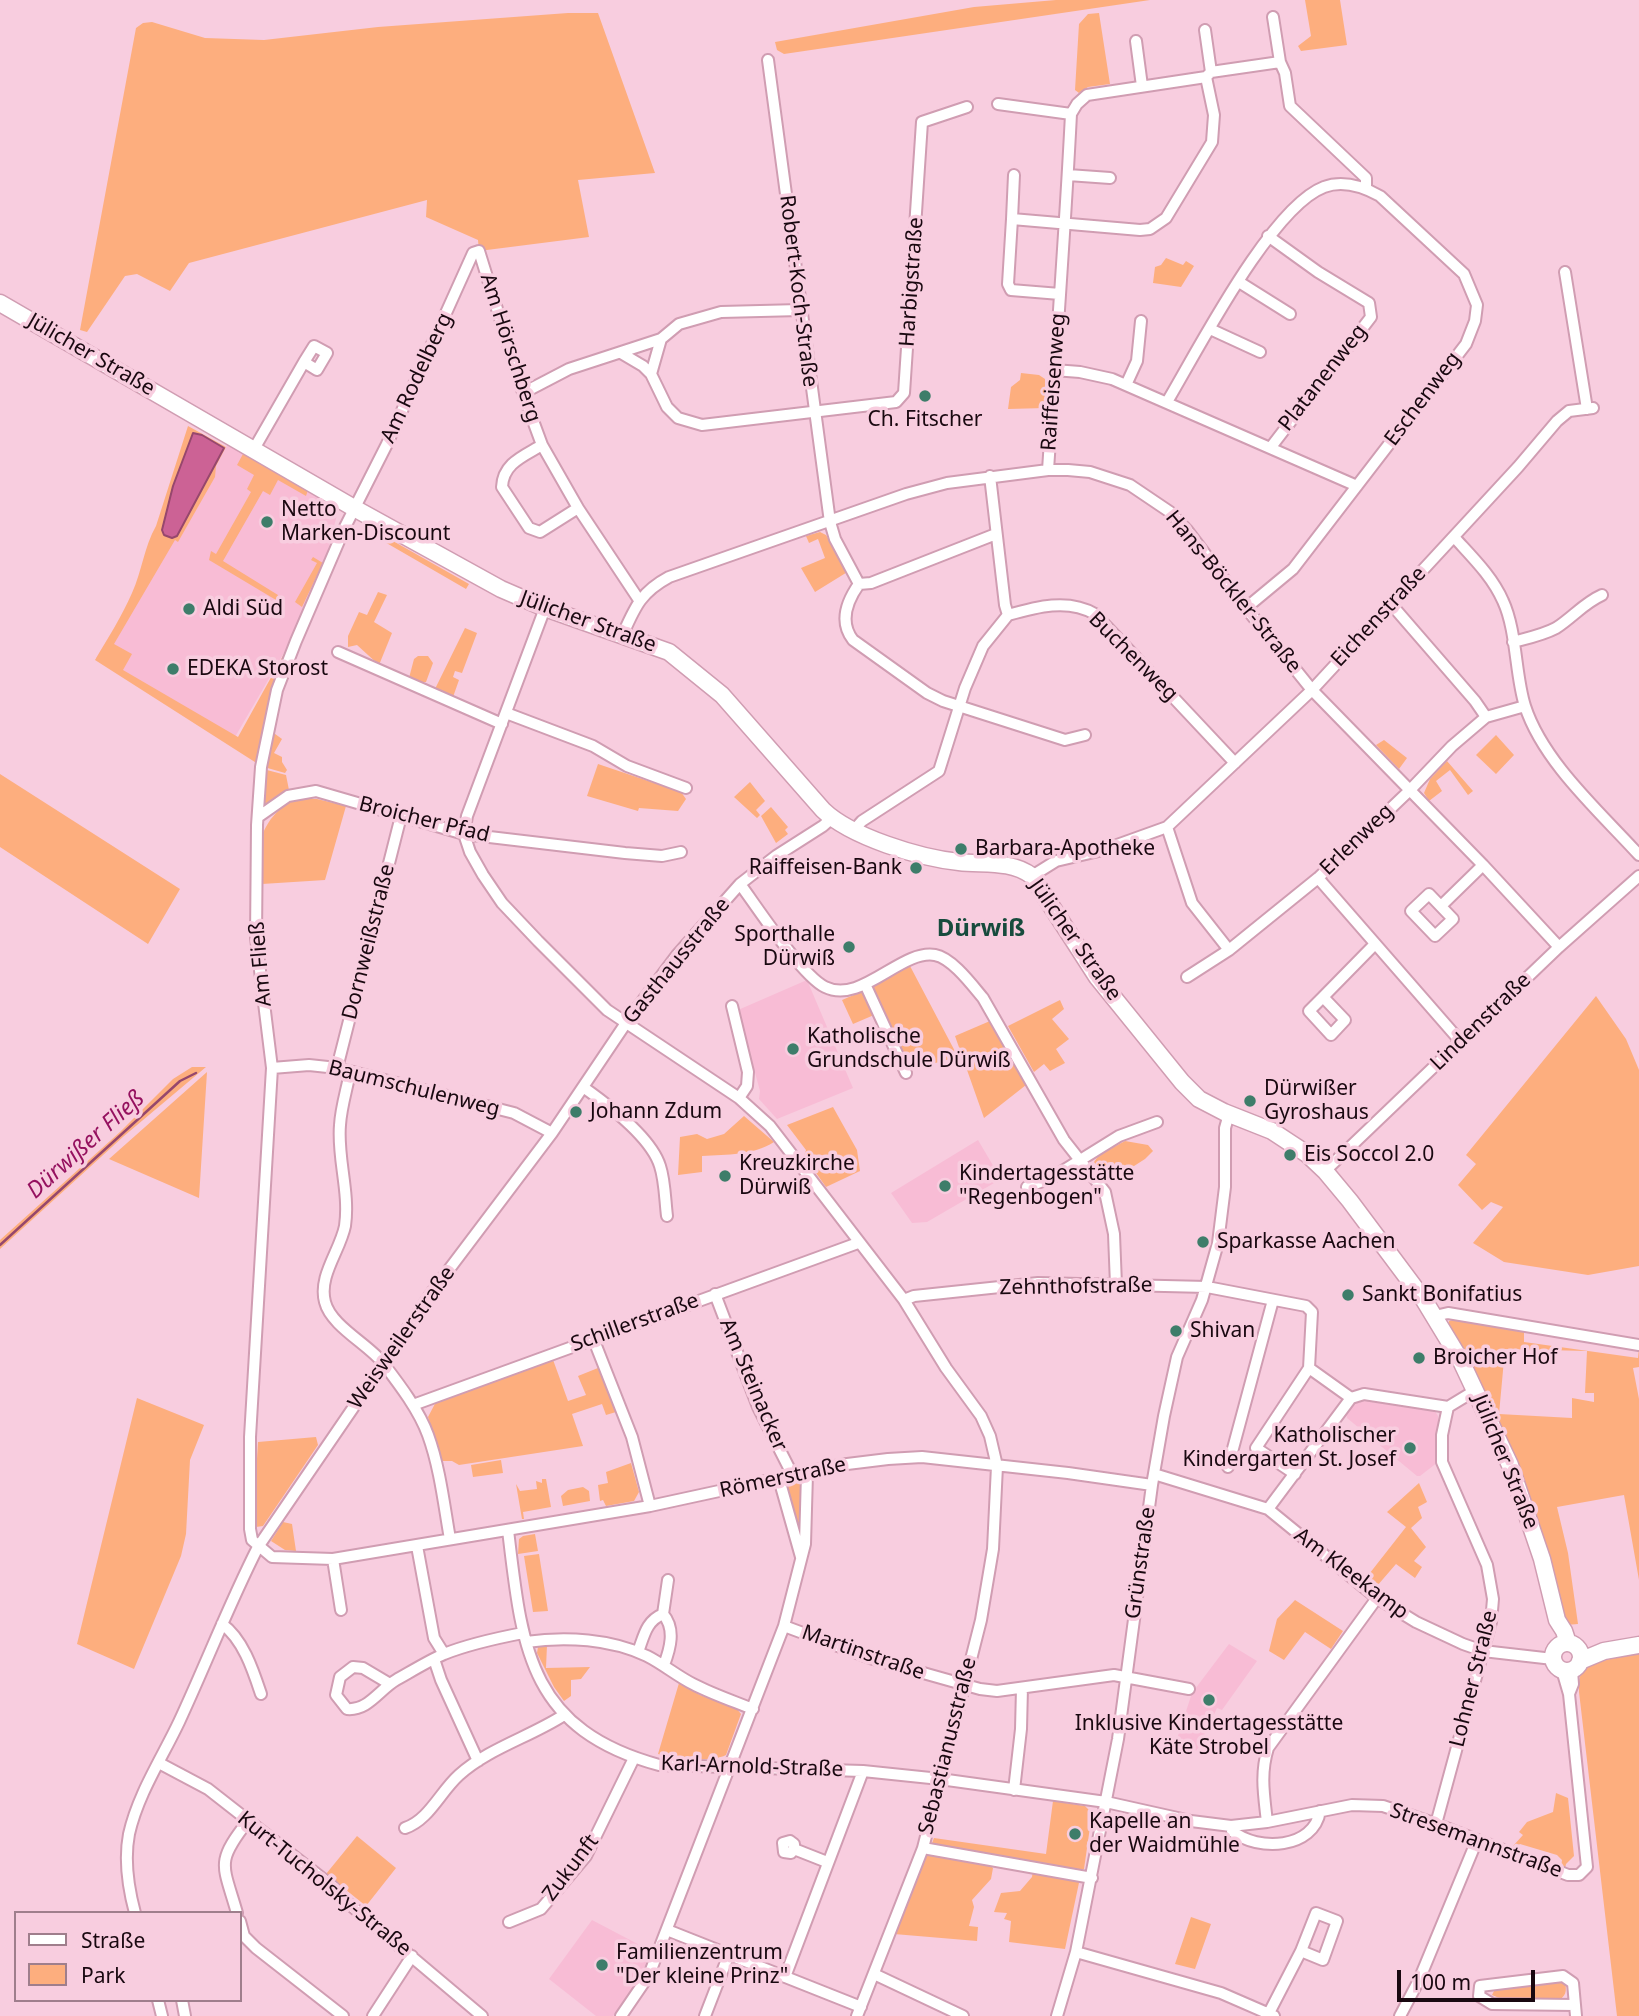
<!DOCTYPE html>
<html>
<head>
<meta charset="utf-8">
<style>
  body { margin:0 }
  #map { position:relative; width:1639px; height:2016px; overflow:hidden; background:#f8cddf; font-family:"Noto Sans",sans-serif }
  canvas { display:block }
  .legend { position:absolute; left:14px; top:1911px; width:228px; height:91px; box-sizing:border-box; background:#f8cddf; border:2px solid #9f7e8c; margin:0; padding:9px 12px; list-style:none; font-size:21px; color:#190810 }
  .legend li { display:flex; align-items:center; gap:14px; height:35px }
  .legend b { width:35px; border:2px solid #9f7e8c }
  .scale { position:absolute; left:1397px; top:1970px; width:138px; height:32px; box-sizing:border-box; border:4px solid #190810; border-top:0; padding-left:9px; font-size:21px; line-height:24px; white-space:nowrap; color:#190810; -webkit-text-stroke:5px #f8cddf; paint-order:stroke }
</style>
</head>
<body>
<div id="map">
<canvas width="1639" height="2016"></canvas>
<ul class="legend">
<li><b style="height:9px;background:#fff"></b>Straße</li>
<li><b style="height:19px;background:#fdae7e"></b>Park</li>
</ul>
<div class="scale">100 m</div>
</div>
<script>
const ctx = document.querySelector('canvas').getContext('2d');
ctx.lineJoin = 'round';
function paint(path, color) {
  ctx.fillStyle = color;
  ctx.fill(path, 'evenodd');
}
function stroke(path, color, width, dash) {
  ctx.strokeStyle = color;
  ctx.lineWidth = width;
  ctx.lineCap = dash ? 'butt' : 'round';
  ctx.setLineDash(dash || []);
  ctx.stroke(path);
}
function drawText(font, color, halo, rows, align = 'center') {
  ctx.font = font + ' "Noto Sans",sans-serif';
  ctx.lineWidth = 7;
  ctx.setLineDash([]);
  ctx.textBaseline = 'middle';
  ctx.strokeStyle = halo;
  ctx.fillStyle = color;
  for (const [text, x, y, turn = 0] of rows) {
    ctx.save();
    ctx.translate(x, y);
    ctx.rotate((+turn || 0) * Math.PI / 180);
    ctx.textAlign = isNaN(turn) ? turn : align;
    if (halo) ctx.strokeText(text, 0, 0);
    ctx.fillText(text, 0, 0);
    ctx.restore();
  }
}
paint(new Path2D(`
  M229,442l106,63 3,6 -12,47 -34,81 -57,98 -139,-79z
  M807,980l46,108 -76,31 -18,-20 1,-8 -22,-81z
  M978,1140l23,39 -74,43 -15,1 -21,-30z
  M1364,1399l71,12 3,5v46l-18,14h-3l-70,-58 -1,-5 10,-12z
  M1229,1644l28,17 -35,49 -5,-2 -20,43 -22,-6 17,-52z
  M592,1920l59,31 -11,27 -16,26 -11,12h-17l-47,-37z`), '#f8bcd5');
paint(new Path2D(`
  M1056,0h94l-366,54 -7,-4 -2,-8 199,-35z
  M1305,0h35l7,45 -46,6 -3,-5 13,-10z
  M568,13h30l57,160 -77,7 11,57 -110,14 -1,-11 -52,-23 1,-17 -238,63 -19,28 -33,-17 -12,2 -38,56 -7,-2 56,-302 7,-5 9,-1 53,16 59,2 114,-13z
  M1099,13l11,71 -22,3 -9,6 -4,-3 4,-66 9,-10z
  M1166,258l17,7 3,-4 8,5 -13,21 -28,-4 2,-16 6,-2z
  M1021,373l18,2 6,4v29l-37,1 3,-22 9,-7z
  M188,426l38,21 -10,19 -1,11 -37,65 -3,-2 -61,104 18,10 -9,16 115,67 56,-101 -36,128 -163,-104c13,-22 27,-44 37,-67 10,-22 12,-46 24,-67z
  M243,454l65,36 -2,6 -28,-16 -8,15 -7,-4 -40,70 55,34 -2,5 -67,-40 2,-9 5,3 35,-62 -4,-3 7,-14 -17,-10z
  M820,532l6,3 23,36 -34,21 -14,-24 24,-10 -7,-19 -9,4 -3,-7z
  M386,537l83,47 -3,5 -83,-48z
  M313,557l10,6 -21,44 -7,-5 22,-39 -6,-3z
  M378,592l9,3 -13,27 18,11 -13,32 -22,-20 -9,2v-11l11,-24 8,3z
  M465,628l12,5 -15,40 -7,-2 -2,6 6,3 -6,17 -18,-8z
  M418,656h10l5,7 -7,19h-6l-11,-4 5,-19z
  M271,731l11,8 -8,14 8,4v5l5,8 -2,3 -21,-6z
  M1496,735l18,20 -18,19 -20,-19z
  M1384,740l23,18 -8,11 -23,-24z
  M1447,761l26,30 -5,4 -18,-25 -14,11 6,10 -13,10 -5,-8 6,-14z
  M598,764l83,28 5,7 -8,12 -39,-3 -1,3 -51,-15z
  M263,769l23,6 3,15 -26,15z
  M0,774l180,115 -32,55 -148,-97z
  M750,782l15,19 -9,9 4,5 -3,3 -23,-21z
  M299,799h18l29,7 -21,74 -63,4c0,-12 -4,-28 -2,-40 3,-19 20,-41 39,-45z
  M771,807l17,20 -3,3 3,4 -12,9 -15,-27z
  M910,966l48,91 -49,13 -37,-82v-4z
  M863,991l11,24 -21,9 -11,-24z
  M1596,996l30,43 13,31v196l-51,9 -84,-13 -31,-19 30,-36 -12,-5 -9,8 -24,-25 18,-21 -10,-9z
  M1060,1000l4,9 -12,10 17,20 -13,10 9,14 -15,8 -6,-7 -10,8 -26,-46z
  M990,1021l36,64 -42,33 -29,-82z
  M192,1067h14l-82,69 -124,113v-9l120,-108 53,-53z
  M207,1072l-8,126 -90,-39z
  M833,1107l24,43 3,21 -34,16 -22,-31 2,-6 -19,-25z
  M744,1116l30,26c-22,14 -46,12 -72,14v16l-24,3 2,-38 17,-3 10,5 17,-5z
  M1125,1141l23,4 5,6 -8,8 -36,23 -15,-20 5,-7z
  M1456,1319l68,11v12l114,16 1,-10v19l-6,1 6,31v181l-15,-85 -67,12 11,46 10,71 -12,1 -50,-161 -32,-74 -36,-64 1,-5zM1505,1349l82,2 -2,42h9v9l-22,-4v20l-73,-4z
  M552,1357l16,44 18,-6 -8,-19 20,-8 18,44 -10,3 -4,-11 -30,10 11,32 -124,19 -7,-4h-10l-14,-44 10,-19z
  M137,1398l67,27 -14,35 -4,74 -5,22 -47,113 -57,-25z
  M316,1437l2,8 -55,81 -7,1 -3,-3 5,-82z
  M501,1460l2,13 -30,4 -2,-12z
  M631,1463l8,29 -5,9 -28,5 -3,-6 -3,1 -2,-16 10,-2 -2,-11z
  M542,1479h4l5,28 -28,5 1,7h-2l-6,-35 4,7 17,-2 -1,-8 6,2z
  M791,1481h7l5,3 -1,57 -16,-50z
  M1419,1483l8,19 -9,5 4,11 -11,10 15,19 -12,14 8,6 -7,11 -19,-14 -19,22 -11,-8 40,-51 -19,-15z
  M583,1487l6,4 1,10 -27,5 -2,-10 7,-6z
  M283,1522l9,2 4,27 -11,-1 -14,-9z
  M535,1534l3,17 -20,3 1,-15 4,-3z
  M539,1554l9,57 -15,1 -9,-56z
  M1295,1600l48,31 -12,18 -26,-17 -21,28 -15,-9 8,-32z
  M547,1645l-1,23 44,-1 -9,12 -10,1v16l-7,5 -10,-14 -17,-34 1,-6z
  M1639,1653v363h-22l-38,-324c0,-7 -1,-17 5,-22 11,-10 41,-14 55,-17z
  M679,1683l21,12 37,14 4,5 -15,41c-16,8 -52,4 -68,-1z
  M1556,1793l12,5 6,58 -8,8 -1,5 -4,-1 1,-8 -5,-5 -37,-11 -4,3 -3,-1 10,-11 -4,-3 8,-10 26,-10z
  M1053,1801l32,5 7,7 -8,56 -8,3 -145,-26 3,-8 112,16z
  M357,1836l39,32 -30,38 -40,-32z
  M926,1853l61,9 6,6 -2,11 -19,21 2,7 -5,19 9,1 -1,14 -83,-7 28,-66z
  M1033,1870l47,8 -15,71 -56,-7 2,-21 -7,-2 3,-6 -13,-1 7,-19 19,-2 12,-14z
  M1191,1917l20,7 -16,45 -20,-5z
  M1562,1980l3,2c2,9 1,15 -8,19l-53,-1 -12,-5 3,-6z`), '#fdae7e');
const water = new Path2D(`
  M193,433l9,2 22,13 -47,88 -5,2 -8,-3 -2,-5 11,-44z`);
paint(water, '#cc6295');
stroke(water, '#96476d', 2);
stroke(new Path2D(`
  M0,1245l180,-164 16,-8`), '#96476d', 2.5);
const street = new Path2D(`
  M1273,17l7,45
  M1205,30l6,42
  M1136,41l6,45
  M768,60l62,462 5,17 24,45 12,-1 125,-49
  M1206,77l5,-5 69,-10 5,11 5,33 76,72v10
  M998,104l73,10
  M1068,175l42,3
  M1012,219l2,-44
  M1268,236l50,36 51,31 2,14 -100,130
  M1565,272l22,137
  M1239,282l51,32
  M1210,329l50,23
  M314,346l13,7 -10,17 -13,-8z
  M621,353l22,13 8,8 16,33 11,11 24,7 194,-23 8,-9 18,-271 45,-15
  M1054,370l26,2 32,7 245,107
  M651,374l10,-35
  M1126,385l11,-24 4,-40
  M523,393l46,-24 92,-30 18,-15 42,-12 79,-2
  M1167,402c31,-52 104,-195 157,-215 19,-7 38,-1 56,9l84,78 13,31 -2,16 -9,23 -173,225 -47,39
  M542,445c-18,11 -39,18 -40,42l27,41 11,4 38,-24
  M254,449l50,-87
  M1048,470c8,-119 17,-237 23,-356l6,-10 10,-9 119,-18 8,38 -2,27 -46,76 -16,11 -10,1 -128,-11 -4,65 3,6 49,4
  M1454,537c18,20 38,39 49,64 14,30 12,74 22,105 18,56 75,106 114,149
  M859,584c-12,17 -20,38 -6,56l74,53 16,8 122,39 20,-5
  M639,600l-61,-92 -36,-63 -17,-46 -46,-148 -6,2 -86,191 -42,83 -49,114 -19,49 -16,77 -4,58 -1,113 16,130 -22,369v92l2,11 20,17 61,2 317,-53 189,-41 49,-6 34,-2 146,16 84,12
  M1391,604l84,97 11,16
  M545,608l-78,208 -3,18 6,18 13,23 19,28 36,38 69,69 132,88 31,28 134,174 42,68 35,48 9,20 7,30 -4,83 -12,71 -58,228 -66,168
  M1008,615c28,-8 60,-17 87,-1l140,149
  M623,634c12,-27 18,-42 46,-57l237,-83 41,-11 101,-13h20l22,2 40,13 40,27 17,18 59,78 66,82 171,175 76,82
  M1513,642c15,-4 30,-7 43,-14 17,-11 28,-25 46,-33
  M338,652l164,72
  M506,713l87,33 34,20 59,22
  M258,817l30,-21 28,-5 148,43 161,19 37,3 19,-4
  M1167,827l25,76 37,47
  M854,830l8,-9 77,-50 26,-83 18,-42 25,-31 -3,-10 -15,-129
  M1032,876l24,-15 47,-11 64,-23 145,-137 206,-223 39,-46 12,-10 24,-3
  M1318,878l143,164
  M740,884c17,23 62,92 85,103 36,18 76,-38 110,-32 17,3 37,30 48,43l81,142 41,52 9,42 2,51
  M1429,894l24,25 -18,17 -24,-25z
  M1441,906l42,-41
  M1187,977l42,-27 89,-72 92,-88 42,-44 34,-29 39,-11
  M865,984l41,89
  M1323,997l22,23 -14,15 -22,-24z
  M1323,997l52,-53
  M732,1006l16,66 -1,14 -8,12
  M272,1068l37,-3 28,3 177,45 38,20
  M337,1068l64,-252
  M350,1072c-3,17 -9,35 -10,53 -3,33 10,67 5,101 -5,25 -27,50 -20,76 6,24 43,42 58,61 16,21 36,47 45,72 12,33 16,70 22,104
  M583,1087c24,17 68,50 77,79 5,15 5,34 7,50
  M1325,1171l234,-224 80,-71
  M1027,1187l26,-10 66,-41 38,-14
  M715,1294l43,113 31,61 2,9
  M904,1300l10,-4 124,-13 169,4 99,19 6,6 -3,56 -53,80 39,26
  M1435,1316l13,-3 191,32
  M593,1338l39,99 18,69
  M1309,1368l42,30
  M413,1405l445,-162
  M1228,1467l45,-167
  M1154,1474l114,35 109,89 39,24 47,22 20,7 70,8
  M779,1479l22,78
  M1268,1509l83,-111 13,-4 84,13
  M508,1530c14,118 20,199 151,235l204,6 77,8 166,23 85,19 40,5 36,-4 85,-17 31,1 53,18 132,51h11l8,-8 -18,-173 -7,-24
  M417,1546l17,92 10,16
  M333,1559l8,51
  M663,1614l5,-34
  M222,1624c21,15 31,46 39,70
  M784,1626l86,32 110,31 17,2 117,-16 75,14
  M526,1642c40,-6 85,-3 121,14 16,8 30,20 46,28 19,10 40,17 60,25
  M638,1652c6,-16 8,-31 25,-38 13,15 7,35 1,51
  M434,1659l7,21 37,81
  M390,1684l-27,-16 -10,-1 -13,10 -4,18 11,14c21,2 32,-19 49,-29 16,-9 32,-19 48,-26 25,-10 53,-16 79,-21
  M1569,1694l4,-10 -1,-14
  M159,1763l49,26 124,97 17,18 133,112
  M1014,1790l7,-61 1,-41
  M1267,1822c-3,-27 -7,-48 1,-74l109,-150
  M1436,1824l55,-202 2,-23 -6,-34 -45,-103v-27l6,-28 28,-17
  M1231,1826l1,5c26,21 82,18 88,-20
  M405,1828c24,-8 35,-36 54,-53 30,-27 71,-38 105,-60
  M923,1848l169,30
  M794,1849l-3,4 -7,-1 -1,-9 7,-2 4,3v5l33,13
  M135,1913c-7,-26 -11,-53 -6,-79 9,-40 33,-76 50,-112 27,-58 50,-118 79,-175l177,-259 117,-155 74,-110 51,-68 63,-71 36,-28 47,-30 9,-8
  M237,1913c-14,-49 -22,-50 11,-92
  M1316,1913l21,8 -14,39 -22,-9z
  M240,1921l4,15 12,12 87,68
  M509,1922l32,-13 45,-53 48,-98
  M667,1930l194,77
  M1076,1952l145,41 53,23
  M874,1974l89,42
  M785,1977l78,-206
  M158,2000l4,16
  M182,2000l3,16
  M1575,2005l-83,-1 -13,-8 1,-10 83,-10 10,7 3,33
  M1269,2013l32,-62
  M373,2016l39,-60
  M621,2016l28,-41 135,-349 21,-82 2,-70
  M705,2016l24,-62
  M1057,2016l19,-64 42,-213 34,-254 12,-69 13,-59 25,-57 16,-57 7,-56v-59l4,-14
  M1400,2016l19,-36 58,-140`);
const secondary = new Path2D(`
  M0,303l354,205 147,81 44,19 124,44 53,43 101,115c28,27 97,48 136,52 24,3 52,-2 73,14l65,101 85,105 17,17 25,13 48,19 35,23 18,17 25,30 74,99 37,61 49,104 32,94 15,61 7,11 4,12
  M1553 1657a14 14 0 1 1 28 0a14 14 0 1 1-28 0Z
  M1580,1661l24,-10 35,-6`);
stroke(street, '#d09db2', 14);
stroke(secondary, '#d09db2', 19);
stroke(street, '#fff', 10);
stroke(secondary, '#fff', 16);
for (const [x, y, r, color] of [
  [925,396,7,"#3e7d6a"],
  [267,522,7,"#3e7d6a"],
  [189,609,7,"#3e7d6a"],
  [173,669,7,"#3e7d6a"],
  [961,849,7,"#3e7d6a"],
  [916,868,7,"#3e7d6a"],
  [849,947,7,"#3e7d6a"],
  [793,1049,7,"#3e7d6a"],
  [1250,1101,7,"#3e7d6a"],
  [576,1112,7,"#3e7d6a"],
  [1290,1155,7,"#3e7d6a"],
  [725,1176,7,"#3e7d6a"],
  [945,1186,7,"#3e7d6a"],
  [1203,1242,7,"#3e7d6a"],
  [1348,1295,7,"#3e7d6a"],
  [1176,1331,7,"#3e7d6a"],
  [1419,1358,7,"#3e7d6a"],
  [1410,1448,7,"#3e7d6a"],
  [1209,1700,7,"#3e7d6a"],
  [1075,1834,7,"#3e7d6a"],
  [602,1965,7,"#3e7d6a"]
]) {
  const dot = new Path2D();
  dot.arc(x, y, r, 0, 2 * Math.PI);
  ctx.fillStyle = color;
  ctx.fill(dot);
  stroke(dot, '#f8cddf', 2.5);
}
drawText('21px', '#190810', '#f8cddf', [
  ["Harbigstraße",912,282,-86],
  ["Robert-Koch-Straße",798,291,83],
  ["Am Hörschberg",510,348,72],
  ["Jülicher Straße",91,355,30],
  ["Am Rodelberg",417,378,-65],
  ["Platanenweg",1323,378,-52],
  ["Raiffeisenweg",1054,382,-86],
  ["Eschenweg",1423,399,-53],
  ["Hans-Böckler-Straße",1233,592,51],
  ["Eichenstraße",1379,617,-47],
  ["Jülicher Straße",588,622,20],
  ["Buchenweg",1133,657,45],
  ["Broicher Pfad",424,820,14],
  ["Erlenweg",1357,840,-44],
  ["Jülicher Straße",1075,940,55],
  ["Dornweißstraße",369,942,-76],
  ["Gasthausstraße",677,961,-51],
  ["Am Fließ",261,964,-95],
  ["Lindenstraße",1481,1022,-44],
  ["Baumschulenweg",414,1089,14],
  ["Zehnthofstraße",1076,1287,-1],
  ["Schillerstraße",635,1323,-20],
  ["Weisweilerstraße",402,1338,-55],
  ["Am Steinacker",753,1385,67],
  ["Jülicher Straße",1505,1462,68],
  ["Römerstraße",783,1478,-12],
  ["Grünstraße",1141,1563,-82],
  ["Am Kleekamp",1351,1574,37],
  ["Martinstraße",863,1653,19],
  ["Lohner Straße",1474,1679,-76],
  ["Sebastianusstraße",948,1746,-76],
  ["Karl-Arnold-Straße",752,1767,2],
  ["Stresemannstraße",1476,1841,20],
  ["Zukunft",571,1868,-53],
  ["Kurt-Tucholsky-Straße",324,1884,39]
]);
drawText('21px', '#190810', '#f8cddf', [
  ["Ch. Fitscher",925,420,"center"],
  ["Netto",281,510],
  ["Marken-Discount",281,534],
  ["Aldi Süd",203,609],
  ["EDEKA Storost",187,669],
  ["Barbara-Apotheke",975,849],
  ["Raiffeisen-Bank",902,868,"right"],
  ["Sporthalle",835,935,"right"],
  ["Dürwiß",835,959,"right"],
  ["Katholische",807,1037],
  ["Grundschule Dürwiß",807,1061],
  ["Dürwißer",1264,1089],
  ["Gyroshaus",1264,1113],
  ["Johann Zdum",590,1112],
  ["Eis Soccol 2.0",1304,1155],
  ["Kreuzkirche",739,1164],
  ["Dürwiß",739,1188],
  ["Kindertagesstätte",959,1174],
  ["\"Regenbogen\"",959,1198],
  ["Sparkasse Aachen",1217,1242],
  ["Sankt Bonifatius",1362,1295],
  ["Shivan",1190,1331],
  ["Broicher Hof",1433,1358],
  ["Katholischer",1396,1436,"right"],
  ["Kindergarten St. Josef",1396,1460,"right"],
  ["Inklusive Kindertagesstätte",1209,1724,"center"],
  ["Käte Strobel",1209,1748,"center"],
  ["Kapelle an",1089,1822],
  ["der Waidmühle",1089,1846],
  ["Familienzentrum",616,1953],
  ["\"Der kleine Prinz\"",616,1977]
], 'left');
drawText('italic 23px', '#95115f', '#f8cddf', [
  ["Dürwißer Fließ",86,1145,-42]
]);
drawText('bold 24px', '#174b3d', '#f8cddf', [
  ["Dürwiß",981,929]
]);
</script>
</body>
</html>
